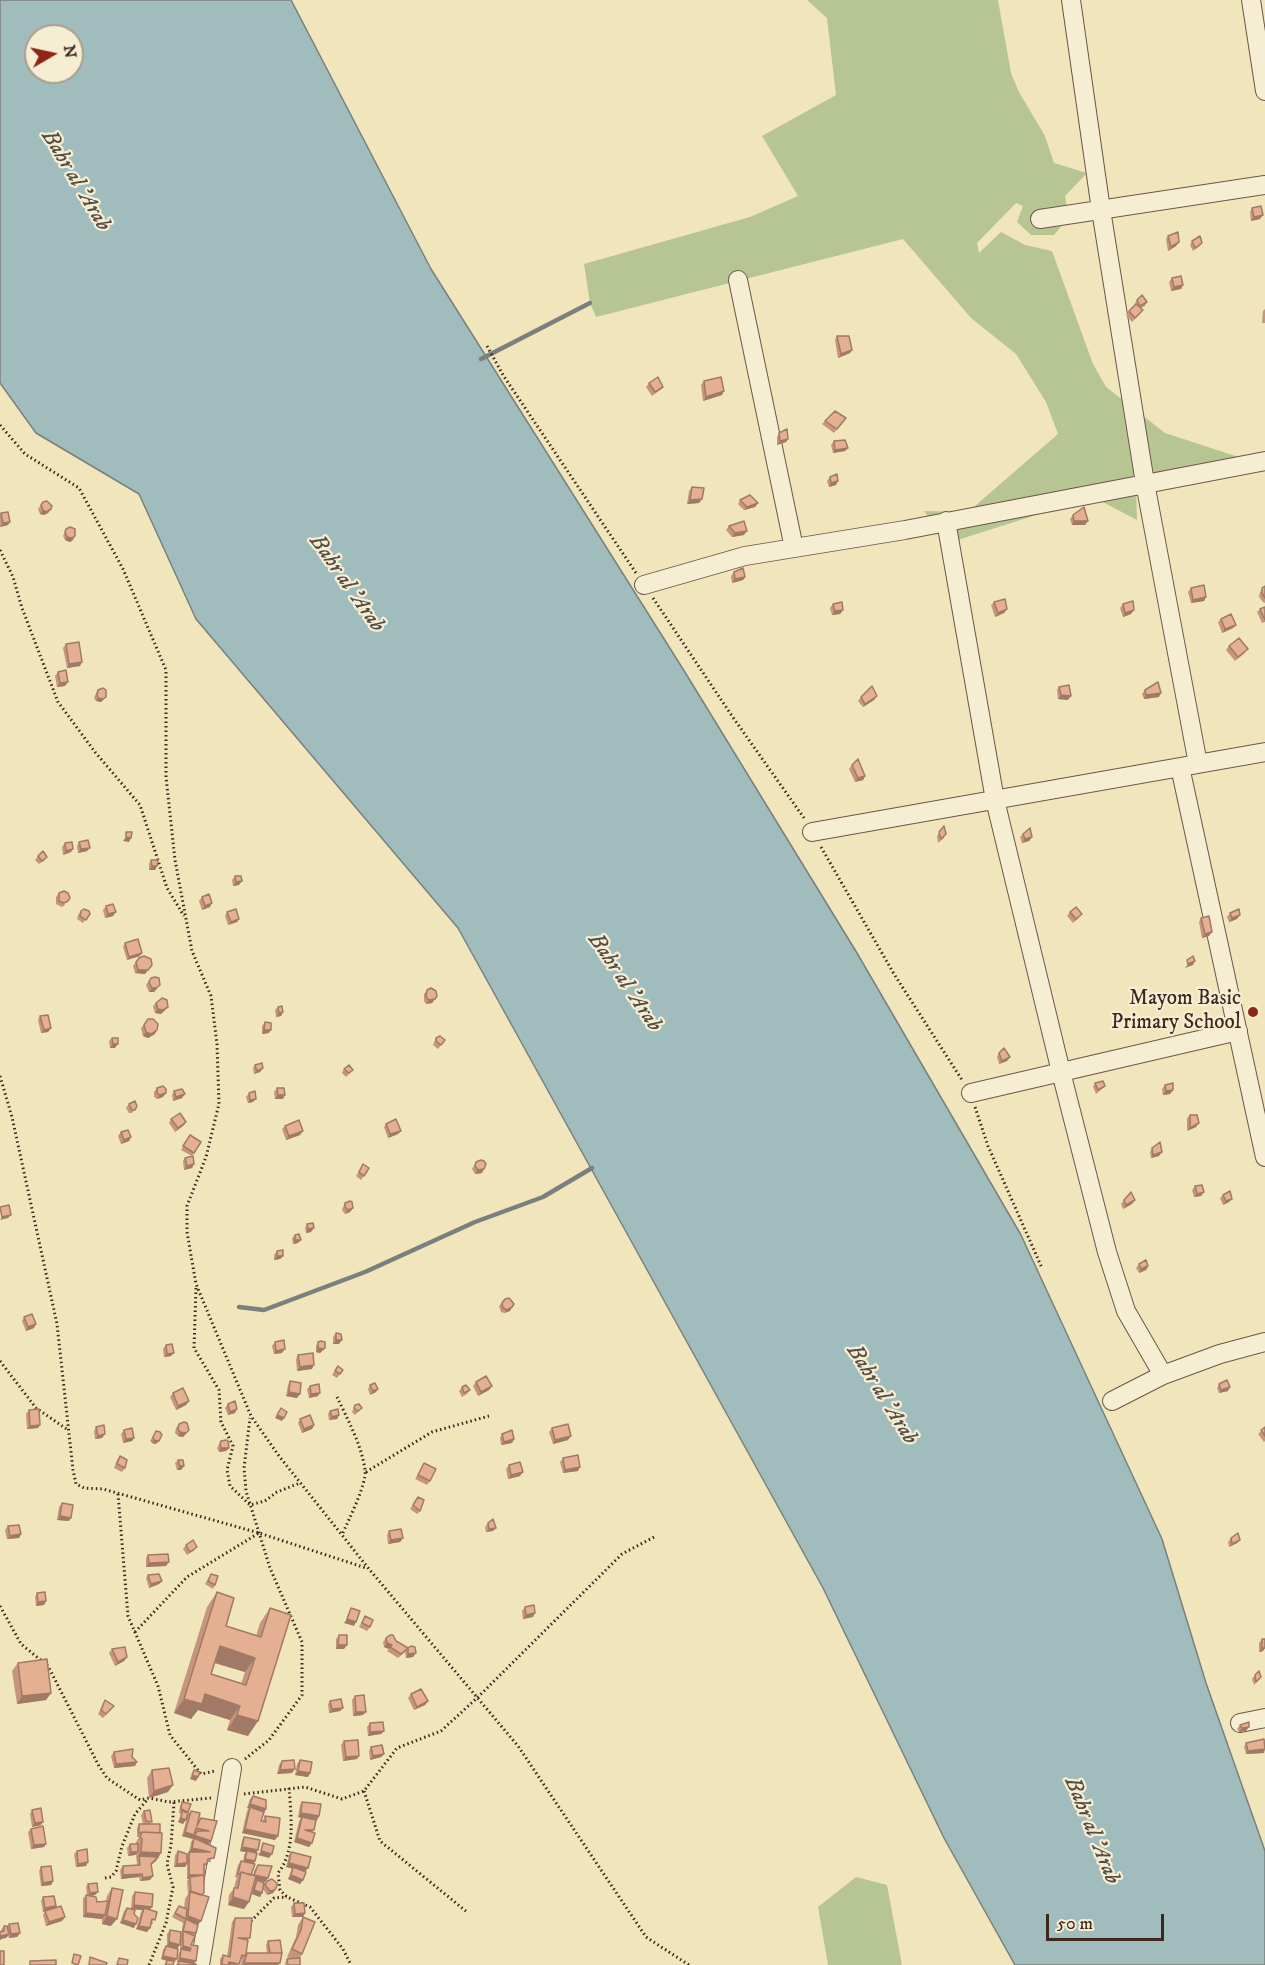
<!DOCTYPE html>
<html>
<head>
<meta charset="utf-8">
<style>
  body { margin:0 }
  #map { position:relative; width:1265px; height:1965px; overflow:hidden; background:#f1e5bc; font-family:"IM FELL DW Pica",serif }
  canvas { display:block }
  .north { position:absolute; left:24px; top:24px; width:60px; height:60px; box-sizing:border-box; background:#f6eed3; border:2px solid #ad9e8b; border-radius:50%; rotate:81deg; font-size:16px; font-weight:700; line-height:24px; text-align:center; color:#3f271e }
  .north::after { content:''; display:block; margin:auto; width:21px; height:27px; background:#8f2418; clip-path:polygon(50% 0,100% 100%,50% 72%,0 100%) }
  .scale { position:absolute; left:1046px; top:1914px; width:118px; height:27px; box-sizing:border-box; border:3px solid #3f271e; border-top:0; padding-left:8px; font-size:18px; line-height:21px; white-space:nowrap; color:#3f271e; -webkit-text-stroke:4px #f6eed3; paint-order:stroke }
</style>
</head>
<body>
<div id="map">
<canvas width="1265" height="1965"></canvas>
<div class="north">N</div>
<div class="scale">50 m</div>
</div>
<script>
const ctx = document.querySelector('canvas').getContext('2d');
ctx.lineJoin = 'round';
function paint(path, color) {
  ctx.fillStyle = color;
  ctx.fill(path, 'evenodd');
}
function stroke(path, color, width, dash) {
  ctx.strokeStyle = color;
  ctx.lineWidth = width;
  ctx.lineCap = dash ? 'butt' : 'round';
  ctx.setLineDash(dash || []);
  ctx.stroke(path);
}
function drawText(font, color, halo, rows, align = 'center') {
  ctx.font = font + ' "IM FELL DW Pica",serif';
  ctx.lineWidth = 4.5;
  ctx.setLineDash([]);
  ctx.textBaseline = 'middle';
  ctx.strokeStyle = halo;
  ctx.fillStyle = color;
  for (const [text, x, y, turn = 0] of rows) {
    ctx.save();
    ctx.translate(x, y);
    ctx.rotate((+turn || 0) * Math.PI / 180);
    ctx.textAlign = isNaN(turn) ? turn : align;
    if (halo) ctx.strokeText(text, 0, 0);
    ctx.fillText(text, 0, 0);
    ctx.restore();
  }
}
paint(new Path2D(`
  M807,0h191l13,73 8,19 26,44 9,27 33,10 -22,23 4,21 -15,18h-23l-14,-13 6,-16 -7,-3 -39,40 2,10 22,-21 24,13 27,6 41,113 13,23 59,46 95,31 -124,23 1,33 -44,-23 -145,46 -24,-32 44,1 90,-78 -12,-32 -30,-48 -45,-36 -68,-79 -307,78 -6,-14 -6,-39 166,-47 48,-21 -36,-60 74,-41 -9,-77z
  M856,1877l31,8 15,80h-74l-10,-58z`), '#b7c593');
const water = new Path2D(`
  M0,0h291l140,269 252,400 174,284 164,282 141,304 44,144 59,168v114h-250l-71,-127 -121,-250 -365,-660 -262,-309 -57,-125 -103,-61 -36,-50zM36,36h36v36h-36z`);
paint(water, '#a0bcbc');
stroke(water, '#79807d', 1.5);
stroke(new Path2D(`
  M481,359l109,-56
  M239,1307l25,3 101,-38 110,-50 68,-25 49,-29`), '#79807d', 4.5);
const minor = new Path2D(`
  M1071,0l30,210 44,273 53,281
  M1251,0l14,91
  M1040,219l225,-34
  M738,280l56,268
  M946,521l49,279 66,272 46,180 19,59 37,64
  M644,585l101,-29 160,-26 360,-69
  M1180,767l85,390
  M812,832l453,-80
  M971,1093l267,-62
  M1112,1401l51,-26 57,-21 45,-12
  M1240,1723l25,-5
  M200,1965l32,-197`);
stroke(minor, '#6c5646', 20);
stroke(new Path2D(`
  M487,346l16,29 133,198
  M0,425l25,29 54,34 44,81 43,101v107l9,83 17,91 19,45 6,48 2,60 -13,53 -19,49v26l9,52 55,132 28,40 90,113 149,177 128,191 43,28
  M0,550l13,27 9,31 36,94 37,50 45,53 27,83 17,28
  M653,598l79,118 72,102
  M821,847l73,127 68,106
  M0,1076l12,41 45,207 16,146 3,14 8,4 19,1 156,44 107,35
  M975,1107l13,39 54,122
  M196,1288l-2,60 25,42 2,32 12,24 -6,24 3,16 20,19 15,-4 12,-9 23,-9
  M0,1361l36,47 32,22
  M337,1397c10,21 25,49 28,73 2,14 -17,51 -23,65
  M366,1472l66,-40 57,-16
  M118,1494l10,122 30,70 12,49 31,39 14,-3
  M0,1606l21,38 27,22 51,100 8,12 33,22 9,-2 20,4 42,-4
  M135,1632l52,-55 72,-44
  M245,1759l24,-19 33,-45v-53l-32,-74 -24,-77 -2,-23 6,-50
  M289,1788c2,27 7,63 -11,85l2,17 7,7 23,10 33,42 8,16
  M364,1791l16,50 87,71
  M244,1794l61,-7 37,12 22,-8 33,-43 44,-17 36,-33 145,-144 34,-18
  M105,1878l6,-1 5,-6 6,-25 13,-32 12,-14
  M251,1921l23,-23 13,-1
  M149,1965l17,-42 7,-36 -6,-23 4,-19 3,-43`), '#3f271e', 3, [1.5, 3]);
stroke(minor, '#f6eed3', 18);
paint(new Path2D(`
  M1252,208l8,11 -9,2 -1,-9z
  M1168,236l8,10 -8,5 -2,-12z
  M1192,241l10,2 -2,3 -7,5 -3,-6z
  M1172,278l11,7 -2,4 -10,2 -2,-9z
  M1137,300l10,2 -2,4 -4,2 -1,6 -8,8 -6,-7 9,-11v-1z
  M1265,309v14h-3l1,-12z
  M837,336l15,14 -2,3 -12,5 -3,-18z
  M704,381l18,14 -19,6 -2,-16z
  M649,383l14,4 -3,3 -8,6 -6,-9z
  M846,418l-12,15 -12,-9 3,-3z
  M779,433l9,6 -2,3 -9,3v-8z
  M834,441l14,7 -3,3 -12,2 -2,-8z
  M830,477l6,8 -7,2 -2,-6z
  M692,487l10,12 -3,4 -12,1 2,-13z
  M740,500l18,3 -3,4 -11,3 -6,-6z
  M41,505l10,4 -3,4 -4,2 -4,-1 -2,-5z
  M1,513l7,12 -8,2v-13z
  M1073,515l12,10h-13l-2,-6z
  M729,526l15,9 -12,2 -6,-7z
  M66,529l7,11 -3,2 -5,-2 -2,-4z
  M734,572l11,5 -2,3 -11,3 -1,-7z
  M1265,586v17l-2,-1 -4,-5 1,-5z
  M1191,588l15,9 -2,4 -13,2 -3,-11z
  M994,602l13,7 -3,4 -9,4 -4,-12z
  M833,604l10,6 -3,4 -8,1 -2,-7z
  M1123,604l8,10 -8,3 -3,-9z
  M1265,607v15l-3,1 -5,-11 3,-3z
  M1221,619l12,9 -11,5 -4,-11z
  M66,644l14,22 -13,2 -4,-20z
  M1229,646l16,7 -10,8 -9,-11z
  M58,672l7,14 -8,1 -2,-11z
  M1059,687l9,13 -10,-1 -1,-9z
  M98,690l5,10 -2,2 -5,-1 -2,-3 2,-5z
  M1145,690l14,7 -15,2 -2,-5z
  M861,697l13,3 -11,7 -5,-6z
  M852,765l13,11 -2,4 -8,2 -6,-13z
  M944,826v12l-6,5 -1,-7z
  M1023,834l9,3 -3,4 -7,2 -2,-6z
  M79,842l8,9 -9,2 -1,-7z
  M65,843l6,9 -8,3 -1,-8z
  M38,856l9,1 -3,4 -5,3 -4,-4z
  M151,860l6,6 -2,4h-6v-6z
  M235,876l4,9 -6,1 -1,-6z
  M59,893l6,12 -3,2 -6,-3v-7z
  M202,897l8,10 -8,3 -3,-9z
  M106,906l7,10 -8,2 -2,-8z
  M81,911l9,3 -7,9 -6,-4 1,-4z
  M227,912l12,7 -2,3 -9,3 -3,-9z
  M1070,912l9,6 -6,5 -6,-7z
  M1230,913l7,6 -8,3 -2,-5z
  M1201,918l8,18 -7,2 -3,-16z
  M125,943l15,13 -13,4 -4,-13z
  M139,958l13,7 -7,9 -10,-1 -2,-7z
  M151,978l9,7 -6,7h-5l-3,-7z
  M427,990l10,6 -5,7 -6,1 -2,-3v-7z
  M156,1003l9,7 -4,4 -6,-1 -2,-7z
  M278,1007l5,5 -2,4 -5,1 -1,-7z
  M40,1016l11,12 -3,4 -7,1 -3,-13z
  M148,1019l7,15 -7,4 -5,-2 -2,-8z
  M265,1022l4,11 -7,1v-8z
  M112,1038l3,10h-5l-1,-7z
  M436,1038l9,2 -7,9 -5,-4z
  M999,1053l8,8 -8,3 -2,-7z
  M255,1065l8,3 -3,4 -6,2 -1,-6z
  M344,1069l6,4 -4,4 -4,-4z
  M1095,1083l10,3 -3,3 -6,5 -3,-7z
  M1165,1085l8,5 -3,4 -7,1 -1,-6z
  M157,1088l6,9 -6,2 -3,-2v-5z
  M277,1088l6,11h-8l-1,-7z
  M174,1091l8,7 -9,3 -1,-6z
  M249,1093l4,9 -5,1 -2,-6z
  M129,1104l8,2 -5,7h-3l-3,-5z
  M1190,1115l6,12 -9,4v-13z
  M171,1119l15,3 -2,3 -9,7 -6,-9z
  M386,1124l12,10 -10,4 -4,-11z
  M285,1126l15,9 -14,5 -4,-11z
  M121,1132l10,5 -2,4 -8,3 -3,-8z
  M190,1135l11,7 -9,14 -11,-6z
  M1152,1148l10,4 -3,4 -8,2 -1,-6z
  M185,1158l9,6 -2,4 -8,2 -1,-9z
  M476,1162l6,11 -7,1 -3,-5z
  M363,1164l6,4 -8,12 -5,-4z
  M1195,1186l6,10 -7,1 -2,-7z
  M1223,1195l6,7 -6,3 -3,-7z
  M1124,1200l8,4 -9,5 -2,-5z
  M345,1203l8,5 -3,4 -5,2 -3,-4 1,-3z
  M307,1224l4,8 -5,1 -1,-5z
  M295,1235l3,8 -5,1 -1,-6z
  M277,1251l6,5 -3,3 -6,1v-5z
  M1139,1264l9,2 -2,4 -7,3 -3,-5z
  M505,1299l7,8 -2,4 -6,2 -3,-1 -2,-6z
  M24,1317l10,11 -8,3 -4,-10z
  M336,1333l3,11h-6v-7z
  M275,1342l7,11 -8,1 -2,-8z
  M318,1342l7,6 -5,5 -4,-1v-6z
  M166,1345l5,11 -7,1 -1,-8z
  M298,1355l14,14 -15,2 -1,-12z
  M338,1366l5,4 -6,8 -5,-3z
  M290,1381l10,13 -3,4 -11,-2 2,-11z
  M476,1382l16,4 -3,4 -11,6 -5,-10z
  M1219,1384l9,7 -9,2 -2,-5z
  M370,1385l6,7 -6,3 -2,-6z
  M310,1386l8,10 -9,2 -2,-9z
  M462,1387l8,3 -3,4 -5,3 -3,-6z
  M173,1393l16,8 -3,4 -10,5 -6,-13z
  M228,1404l7,9 -7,2 -3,-7z
  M355,1405l7,3 -7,7 -3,-3z
  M29,1410l11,15 -2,3 -11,1 -1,-15z
  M330,1411l9,4 -2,4 -8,1 -1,-6z
  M300,1419l14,6 -2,4 -10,4 -4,-10z
  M179,1424l7,10 -3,3 -5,-1 -3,-3 1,-5z
  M96,1427l6,11 -7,1 -1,-8z
  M1265,1427v14l-1,1 -6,-8z
  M552,1428l16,12 -15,4 -4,-12z
  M124,1430l10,8 -2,3 -9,2 -2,-9z
  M156,1431v13l-4,-1 -2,-2z
  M502,1434l12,5 -2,4 -11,2 -1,-7z
  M221,1441l8,7 -3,3 -7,1 -2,-4z
  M120,1456l5,12 -3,4 -8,-4 3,-8z
  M563,1458l15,13 -15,2 -3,-11z
  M178,1460l6,6 -3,4h-4l-2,-7z
  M424,1463l6,18 -3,4 -12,-6z
  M509,1465l11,11 -12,3 -2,-10z
  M418,1497l2,14 -3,3 -7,-5z
  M62,1503l7,18 -12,-1 2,-13z
  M488,1523l8,5 -3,3 -7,1 -1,-5z
  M8,1526l13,8 -2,4 -12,1 -2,-9z
  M389,1531l14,7 -3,4 -12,2 -1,-9z
  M1231,1538l9,2 -3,3 -8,4 -1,-5z
  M186,1545l9,5 -8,5 -4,-6z
  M148,1555l18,11 -20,1v-9z
  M211,1574l4,11 -2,4 -8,-5z
  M148,1575l14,6 -3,3 -10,4 -3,-10z
  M217,1592l9,34 30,10 4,-13 10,-15 -22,128 -21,-6 3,-10 -32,-10 -7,9 -17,-6 33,-106zM214,1663l31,9 -4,12 -30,-10z
  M37,1593l9,8 -2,4 -8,1 -1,-9z
  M525,1607l8,10 -10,2 -1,-8z
  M365,1616l5,11 -3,4 -8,-4z
  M339,1635l5,14h-8v-10z
  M386,1638l10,3 20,12 -3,4 -7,1 -1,-6 -7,6 -11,-7 2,-2 -5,-2 -1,-5z
  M1262,1639l1,12 -4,1v-9z
  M112,1649l15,8 -3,4 -9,5 -6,-13z
  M18,1663l33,30 -5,7 -29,4 -5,-33z
  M1255,1675l6,2 -7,8 -2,-6z
  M411,1694l17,7 -3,4 -11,5 -6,-12z
  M355,1696l8,19 -10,1 -1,-16z
  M105,1700l9,6 -11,12 -5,-4z
  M330,1701l10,10 -11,2 -1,-9z
  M370,1723l14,8 -3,3 -13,2 -1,-9z
  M1240,1725l6,6 -7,1 -2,-3z
  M344,1741l13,18 -14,2 -2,-16z
  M1246,1743l18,10 -18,1 -2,-7z
  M371,1747l13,7 -3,3 -11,3 -1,-9z
  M114,1752l18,5 3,9 -21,2 -3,-12z
  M300,1760l10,13 -2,4 -13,-2 2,-11z
  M282,1761l10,12 -15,1 2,-9z
  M152,1770l16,22 -19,6 -2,-20z
  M253,1796l13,13 -2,3 -3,9 2,1v-2l2,-4 10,24 -33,-7 5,-22 2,-3h-2l3,-9z
  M182,1802l9,2 -4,9 -4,11 -5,-2 3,-8 -2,-1 1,-7z
  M302,1802l17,14 -2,4 -5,-1 1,13 -1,11 -3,4 -15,-5 5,-21 2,-3 -3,-1 2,-12z
  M32,1810l9,15 -9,2 -2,-13z
  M144,1811l7,13 5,37 -5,4 2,11 -3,4 -10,1 -1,-4 -18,2 -1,-9 3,-4 14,-1 -1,-11 -1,1 -7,1 -1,-8 3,-4h5l4,-7h-2v-9l2,-4h4l-2,-9z
  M191,1811l6,13 4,-6 8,26 2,18h-3l-4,5 -1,28 -5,30 -7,20 3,19 2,1h-20l2,-3h-1l2,-9 2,-3 -1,-1 1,-14 2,-12 -11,-6 7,-11 5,2 1,-9 3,-5 -1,-13 2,-2h-2v-15l-2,3h-11l1,-12 3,-4 9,4 2,-3 2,-10 2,-3 -11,-3 6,-22z
  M31,1829l15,15 -2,3 -13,2 -3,-17z
  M244,1837l11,16 -4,22h2l2,-6 3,-4 10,13 -3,4 -5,-1 4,5 3,-5 8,9 -2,3 -6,2 -4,-6 -1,4 -2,4 -8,-3 -8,15 -16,-4 1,-10 5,-7 2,-8 1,-2 -2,-1 3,-12 3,-4 2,1 1,-7 2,-3 -6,-1 2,-10z
  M77,1851l9,15 -10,1 -2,-13z
  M291,1852l12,28 -3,4 -12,-5 4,-11 -6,-1 3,-11z
  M41,1867l12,14 -2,4 -10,1 -2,-15z
  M88,1884l10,8 -3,3 -3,1 5,6 9,-1 1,-5 5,-8 -1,38 -9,-2v-5l-19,-2v-19l4,-3 -1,-8z
  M135,1892l15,18 3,14h-2l-4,8 -11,-3 5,-17 1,-2 -11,-1 1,-13z
  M43,1897l13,9 -2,2 8,13 -16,5 -3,-11 2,-4 -2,1 -2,-11z
  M294,1903l11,10 -2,4h-11l-1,-10z
  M127,1908l7,6v14l-14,-5 4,-12z
  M303,1917l-1,37 -2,4v7h-15v-2l2,-4h3l-3,-2 9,-20 2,-12z
  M235,1918l13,22 -2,14 21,-1 -1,-8 2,-4 12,22 -2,2h-38l2,-6h-1l-2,6h-19v-6l3,-4 4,2 5,-35z
  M9,1924l11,9 -3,4 -8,1 -1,-2 -2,2 -6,1 1,-9 3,-4 3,1z
  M170,1930l8,18 -5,17h-9l2,-4 -5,-2 2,-9 3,-4h1v-12z`), '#c5967d');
paint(new Path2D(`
  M1263,215l-3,4 -9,2 3,-4z
  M1179,242l-3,4 -8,5 3,-4z
  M1183,285l-2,4 -10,2 3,-4z
  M852,350l-2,3 -12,5 3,-4z
  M724,391l-2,4 -19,6 3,-4z
  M788,439l-2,3 -9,3 3,-4z
  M848,448l-3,3 -12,2 2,-3z
  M838,481l-2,4 -7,2 2,-4z
  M702,499l-3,4 -12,1 3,-4z
  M758,503l-3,4 -11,3 3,-3z
  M51,509l-3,4 -4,2 -4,-1 3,-4z
  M1074,521h14l-3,4h-13z
  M10,522l-2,3 -8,2 3,-4z
  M747,531l-3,4 -12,2 3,-4z
  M75,536l-2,4 -3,2 -5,-2 2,-3z
  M745,577l-2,3 -11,3 3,-4z
  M1206,597l-2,4 -13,2 2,-3z
  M1007,609l-3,4 -9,4 3,-4z
  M843,610l-3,4 -8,1 3,-4z
  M1134,610l-3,4 -8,3 2,-4z
  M1236,625l-3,3 -11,5 3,-4z
  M82,662l-2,4 -13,2 2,-4z
  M68,682l-3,4 -8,1 3,-4z
  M1161,693l-2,4 -15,2 2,-4z
  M1061,695l10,1 -3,4 -10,-1z
  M877,696l-3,4 -11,7 2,-3z
  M106,697l-5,5 -5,-1 2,-3z
  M865,776l-2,4 -8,2 3,-4z
  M126,837l5,1 -2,4 -6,-1z
  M1032,837l-3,4 -7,2 3,-4z
  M90,848l-3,3 -9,2 3,-4z
  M73,849l-2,3 -8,3 3,-4z
  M152,866h5l-2,4h-6z
  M242,881l-3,4 -6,1 3,-4z
  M212,903l-2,4 -8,3 3,-4z
  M116,912l-3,4 -8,2 3,-4z
  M1240,915l-3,4 -8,3 3,-4z
  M239,919l-2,3 -9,3 3,-3z
  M1212,932l-3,4 -7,2 3,-4z
  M142,953l-2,3 -13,4 2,-3z
  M1195,961l-2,4 -8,3 3,-4z
  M138,970h10l-3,4 -10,-1z
  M160,985l-6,7h-5l3,-4z
  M435,999l-3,4 -6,1 3,-4z
  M168,1007l-7,7 -6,-1 3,-4z
  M283,1012l-2,4 -5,1 3,-4z
  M51,1028l-3,4 -7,1 3,-3z
  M157,1030l-2,4 -7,4 -5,-2 3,-4z
  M264,1030h7l-2,3 -7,1z
  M113,1044h5l-3,4h-5z
  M1010,1057l-3,4 -8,3 3,-3z
  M263,1068l-3,4 -6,2 3,-3z
  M1173,1090l-3,4 -7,1 3,-4z
  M166,1093l-3,4 -6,2 3,-4z
  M185,1094l-3,4 -9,3 3,-4z
  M278,1095h7l-2,4h-8z
  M256,1099l-3,3 -5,1 2,-3z
  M186,1122l-2,3 -9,7 3,-4z
  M1199,1123l-3,4 -9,4 3,-3z
  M303,1131l-3,4 -14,5 3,-4z
  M401,1131l-3,3 -10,4 2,-4z
  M131,1137l-2,4 -8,3 3,-4z
  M1162,1152l-3,4 -8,2 2,-3z
  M194,1164l-2,4 -8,2 3,-4z
  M484,1169l-2,4 -7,1 3,-4z
  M1204,1192l-3,4 -7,1 3,-3z
  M1232,1199l-3,3 -6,3 3,-4z
  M1135,1200l-3,4 -9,5 3,-4z
  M353,1208l-3,4 -5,2 3,-4z
  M11,1215l-3,3 -8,2 2,-3z
  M314,1228l-3,4 -5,1 2,-4z
  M295,1240h6l-3,3 -5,1z
  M277,1256h6l-3,3 -6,1z
  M1148,1266l-2,4 -7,3 2,-4z
  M512,1307l-2,4 -6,2 3,-3z
  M36,1324l-2,4 -8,3 2,-4z
  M336,1340h6l-3,4h-6z
  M318,1348h7l-5,5 -4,-1z
  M285,1349l-3,4 -8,1 2,-3z
  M174,1353l-3,3 -7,1 3,-3z
  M314,1365l-2,4 -15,2 3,-4z
  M492,1386l-3,4 -11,6 3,-4z
  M1230,1387l-2,4 -9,2 2,-3z
  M378,1389l-2,3 -6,3 3,-4z
  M289,1392l11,2 -3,4 -11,-2z
  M320,1393l-2,3 -9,2 2,-4z
  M189,1401l-3,4 -10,5 2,-4z
  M237,1409l-2,4 -7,2 2,-3z
  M277,1415l7,3 -2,3 -7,-3z
  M339,1415l-2,4 -8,1 3,-3z
  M40,1425l-2,3 -11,1 3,-3z
  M314,1425l-2,4 -10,4 2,-4z
  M189,1430l-6,7 -5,-1 2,-4z
  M105,1434l-3,4 -7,1 3,-3z
  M571,1436l-3,4 -15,4 2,-4z
  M134,1438l-2,3 -9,2 3,-4z
  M514,1439l-2,4 -11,2 3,-3z
  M154,1440l5,1 -3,3 -4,-1z
  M221,1448h8l-3,3 -7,1z
  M180,1466h4l-3,4h-4z
  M580,1467l-2,4 -15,2 2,-3z
  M523,1472l-3,4 -12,3 3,-4z
  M60,1516l11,2 -2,3 -12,-1z
  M496,1528l-3,3 -7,1 3,-3z
  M21,1534l-2,4 -12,1 3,-3z
  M403,1538l-3,4 -12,2 3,-4z
  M1240,1540l-3,3 -8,4 3,-3z
  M169,1562l-3,4 -20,1 3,-4z
  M162,1581l-3,3 -10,4 2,-4z
  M46,1601l-2,4 -8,1 2,-4z
  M535,1613l-2,4 -10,2 3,-4z
  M347,1619l9,3 -2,4 -10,-3z
  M387,1643l5,2 -3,4 -5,-2z
  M338,1645h9l-3,4h-8z
  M220,1646l35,12 -10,14 -36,-11z
  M1262,1648h3l-2,3 -4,1z
  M416,1653l-3,4 -7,1 2,-4z
  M127,1657l-3,4 -9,5 3,-4z
  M51,1693l-5,7 -29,4 5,-8z
  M205,1694l35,12 -10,14 -32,-10 -7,9 -17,-6 10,-14z
  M428,1701l-3,4 -11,5 3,-3z
  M343,1708l-3,3 -11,2 3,-4z
  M356,1712h10l-3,3 -10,1z
  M237,1715l21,6 -10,15 -21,-6z
  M1249,1727l-3,4 -7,1 3,-4z
  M384,1731l-3,3 -13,2 2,-4z
  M1265,1749l-1,4 -18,1 2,-3z
  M384,1754l-3,3 -11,3 3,-4z
  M359,1756l-2,3 -14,2 3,-4z
  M137,1762l-2,4 -21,2 2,-4z
  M295,1769l-3,4 -15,1 3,-4z
  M298,1771l12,2 -2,4 -13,-2z
  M192,1775l6,2 -2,4 -6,-2z
  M173,1785l-5,7 -19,6 5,-7z
  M250,1804l16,5 -2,4 -17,-5z
  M301,1813l18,3 -2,4 -19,-3z
  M181,1818l5,2 -3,4 -5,-2z
  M43,1822l-2,3 -9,2 3,-4z
  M245,1829l33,7 -3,4 -33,-7z
  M185,1832l26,9 -3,4 -14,-7 -1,1 -11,-3z
  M297,1838l15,5 -3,4 -15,-5z
  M46,1844l-2,3 -13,2 3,-4z
  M242,1847l16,3 -3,4 -15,-3z
  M192,1848l18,4h-21z
  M261,1851l11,3 -3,4 -11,-3z
  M131,1852h7l-3,3 -7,1z
  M141,1852l20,1 -5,8 -8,6 -9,-11 -3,3z
  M245,1859l10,2 -2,4 -10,-2z
  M88,1862l-2,4 -10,1 2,-3z
  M187,1863l-2,4h-11l3,-3z
  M289,1863l19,5 -3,4 -19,-5z
  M142,1874l-3,3 -18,2 2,-4z
  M189,1875h15l-3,3 -11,-1 -1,2h-2z
  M291,1875l12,5 -3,4 -12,-5z
  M153,1876l-3,4 -10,1 3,-3z
  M254,1876l14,2 -3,4 -14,-2z
  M53,1881l-2,4 -10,1 2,-3z
  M254,1890l8,3 -2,4 -8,-3z
  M275,1890l-2,3 -6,2 3,-4z
  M98,1892l-3,3 -8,2 3,-4z
  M233,1897l16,5 -5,7 -16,-4z
  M134,1905l18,2 -3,4 -5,-3 -2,2 -11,-1z
  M56,1906l-3,4 -10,2 2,-4z
  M86,1913l19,2 -3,4 -19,-2z
  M305,1913l-2,4h-11l3,-3z
  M107,1916l10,3 -6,7 -9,-2z
  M188,1916l13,5 -6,7 -9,-8z
  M65,1917l-3,4 -16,5 3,-4z
  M123,1920l13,4 -2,4 -14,-5z
  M139,1926l11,2 -3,4 -11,-3z
  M20,1933l-3,4 -8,1 2,-4z
  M9,1934l-3,4 -6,1 1,-3z
  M169,1942l11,3 -3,4 -10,-3z
  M183,1946l8,2 -3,4 -8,-3z
  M163,1956l14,3 -3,3 -13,-3z
  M180,1958l16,3 -3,3 -16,-2z
  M229,1962l10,2 -13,1z
  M244,1963h36l-2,2h-35z`), '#a07a66');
const building = new Path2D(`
  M1261,206l2,9 -9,2 -2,-9z
  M1178,232l1,10 -8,5 -3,-11z
  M1200,236l2,7 -7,5 -3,-7z
  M1181,276l2,9 -9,2 -2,-9z
  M1142,295l5,7 -7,4 -3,-6z
  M1136,304l7,6 -8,8 -6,-7z
  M837,336h12l3,14 -11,4z
  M658,377l5,10 -8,5 -6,-9z
  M721,377l3,14 -18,6 -2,-16z
  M835,411l11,7 -9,11 -12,-8z
  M787,429l1,10 -8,2 -1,-8z
  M845,440l3,8 -13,2 -1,-9z
  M837,474l1,7 -7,2 -1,-6z
  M692,487l12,1 -2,11 -12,1z
  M750,495l8,8 -11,4 -7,-7z
  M47,501l5,5 -1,3 -5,3 -3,-2 -2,-5 2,-3z
  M1084,507l4,14h-14l-1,-6z
  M8,512l2,10 -7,1 -2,-10z
  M744,521l3,10 -12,2 -6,-7z
  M70,527l5,2v7l-3,2 -5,-1 -2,-5 1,-3z
  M743,568l2,9 -10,2 -1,-7z
  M1204,585l2,12 -13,3 -2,-12z
  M1265,586v12l-3,-5v-5z
  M1005,599l2,10 -9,4 -4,-11z
  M1133,601l1,9 -9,3 -2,-9z
  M842,602l1,8 -8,1 -2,-7z
  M1265,607v13l-5,-11z
  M1231,614l5,11 -11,4 -4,-10z
  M1239,638l9,11 -10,8 -9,-11z
  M79,642l3,20 -13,2 -3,-20z
  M66,670l2,12 -8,1 -2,-11z
  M1158,682l3,11 -15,2 -1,-5z
  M1069,685l2,11 -10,-1 -2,-8z
  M872,686l5,10 -12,8 -4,-7z
  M103,688l3,2v7l-3,2 -5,-1 -1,-3 1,-5z
  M858,759l7,17 -7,2 -6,-13z
  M944,826l2,8 -5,5 -2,-7z
  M1030,828l2,9 -7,2 -2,-5z
  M126,832h6l-1,6 -5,-1z
  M88,840l2,8 -9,1 -2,-7z
  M72,842l1,7 -7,2 -1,-8z
  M43,851l4,6 -5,4 -4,-5z
  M151,860h7l-1,6h-5z
  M235,876h6l1,5 -6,1z
  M64,891l4,2 2,5 -2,3 -4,2 -5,-2v-8z
  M209,894l3,9 -7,3 -3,-9z
  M113,904l3,8 -8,2 -2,-8z
  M1076,907l6,7 -6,5 -6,-7z
  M84,909l5,2 1,3 -4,6 -6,-4 1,-5z
  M236,909l3,10 -8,3 -4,-10z
  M1239,909l1,6 -8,3 -2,-5z
  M1209,916l3,16 -7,2 -4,-16z
  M138,939l4,14 -13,4 -4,-14z
  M144,956l7,3 1,6 -4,5h-10l-2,-8 3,-4z
  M1193,956l2,5 -7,3 -1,-4z
  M155,977l4,1 1,7 -4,3h-4l-3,-6 2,-4z
  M431,988l5,3 1,5 -2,3 -6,1 -3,-3 1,-7z
  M162,998l5,2 1,7 -5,3 -5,-1 -2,-6z
  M282,1006l1,6 -4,1 -1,-6z
  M48,1015l3,13 -7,2 -4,-14z
  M148,1019h5l5,5 -1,6 -6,4 -5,-2 -2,-7z
  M265,1022l6,1v7h-7z
  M440,1036l5,4 -4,5 -5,-4v-3z
  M112,1038h6v6h-5z
  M1004,1048l6,9 -8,4 -3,-8z
  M262,1063l1,5 -6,3 -2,-6z
  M349,1065l4,5 -4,3 -5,-4z
  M1103,1081l2,5 -7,4 -3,-7z
  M1173,1083v7l-7,1 -1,-6z
  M163,1086l3,3v4l-6,2 -3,-2v-5z
  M277,1088h7l1,7h-7z
  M182,1089l3,5 -9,3 -2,-6z
  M255,1091l1,8 -6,1 -1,-7z
  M135,1101l2,5 -2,4h-3l-3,-6z
  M180,1113l6,9 -8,6 -7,-9z
  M1190,1115h7l2,8 -9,5z
  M396,1119l5,12 -11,3 -4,-10z
  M299,1120l4,11 -14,5 -4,-10z
  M128,1130l3,7 -7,3 -3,-8z
  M190,1135l11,7 -7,11 -11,-7z
  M1160,1142l2,10 -9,3 -1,-7z
  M193,1156l1,8 -7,2 -2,-8z
  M481,1160l3,1 2,3 -2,5 -6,1 -3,-4 1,-4z
  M363,1164l6,4 -5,8 -5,-4z
  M1202,1185l2,7 -7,2 -2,-8z
  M1230,1191l2,8 -6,2 -3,-6z
  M1131,1192l4,8 -9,5 -2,-5z
  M350,1201l2,1 1,6 -5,2 -3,-3v-4z
  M9,1205l2,10 -9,2 -2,-10z
  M313,1223l1,5 -6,1 -1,-5z
  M299,1234l2,6h-6v-5z
  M283,1250v6h-6v-5z
  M1146,1260l2,6 -7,3 -2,-5z
  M509,1298l5,6 -2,3 -5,3 -4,-2 -1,-5 3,-4z
  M32,1314l4,10 -8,3 -4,-10z
  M336,1333l5,1 1,6h-6z
  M284,1340l1,9 -9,2 -1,-9z
  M321,1341l4,1v6l-2,1 -5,-1v-6z
  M172,1344l2,9 -7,1 -1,-9z
  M313,1353l1,12 -14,2 -2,-12z
  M338,1366l5,4 -3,4 -5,-3z
  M486,1376l6,10 -11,6 -5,-10z
  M1227,1380l3,7 -9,3 -2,-6z
  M290,1381l11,2 -1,11 -11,-2z
  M375,1383l3,6 -5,2 -3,-6z
  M319,1384l1,9 -9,1 -1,-8z
  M466,1385l4,5 -6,3 -2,-6z
  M183,1388l6,13 -11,5 -5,-13z
  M235,1401l2,8 -7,3 -2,-8z
  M359,1404l3,4 -4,3 -4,-3 1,-3z
  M281,1408l6,4 -3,6 -7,-3z
  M39,1409l1,16 -10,1 -1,-16z
  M338,1409l1,6 -7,2 -2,-6z
  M310,1415l4,10 -10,4 -4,-10z
  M184,1422l3,1 2,7 -3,3 -6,-1 -2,-3 1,-5z
  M568,1424l3,12 -16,4 -3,-12z
  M104,1425l1,9 -7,2 -2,-9z
  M1265,1427v9l-4,-6z
  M132,1428l2,10 -8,1 -2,-9z
  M512,1430l2,9 -10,3 -2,-8z
  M156,1431l4,1 2,3 -3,6 -5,-1 -1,-3z
  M226,1440l2,1 1,7h-8l-1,-4 1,-3z
  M578,1455l2,12 -15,3 -2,-12z
  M120,1456l7,4 -2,8 -8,-4z
  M178,1460h5l1,6h-4z
  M520,1462l3,10 -12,3 -2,-10z
  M424,1463l12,6 -6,12 -12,-6z
  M418,1497l6,3 -4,11 -7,-6z
  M62,1503l11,2 -2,13 -11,-2z
  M493,1519l3,9 -7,1 -1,-6z
  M19,1525l2,9 -11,2 -2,-10z
  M401,1529l2,9 -12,2 -2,-9z
  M1238,1533l2,7 -8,4 -1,-6z
  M193,1540l4,7 -7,5 -4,-7z
  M168,1554l1,8 -20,1 -1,-8z
  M159,1574l3,7 -11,3 -3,-9z
  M211,1574l7,2 -3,9 -7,-4z
  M45,1592l1,9 -8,1 -1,-9z
  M217,1592l17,6 -8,28 35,11 9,-29 21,7 -33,106 -21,-6 3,-9 -35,-12 -3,10 -18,-5zM220,1646l35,12 -9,27 -35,-11z
  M534,1605l1,8 -9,2 -1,-8z
  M351,1608l9,3 -4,11 -9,-3z
  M365,1616l8,4 -3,7 -8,-4z
  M339,1635h8v10h-9z
  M390,1635h3l3,6 12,7 3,-2 4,1 1,6 -8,1v-6l-7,6 -11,-7 2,-2 -5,-2 -1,-5z
  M1262,1639h3v9h-3z
  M125,1647l2,10 -9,5 -6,-13z
  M47,1659l4,34 -29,3 -4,-33z
  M1259,1671l2,6 -5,5 -1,-7z
  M421,1689l7,12 -11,6 -6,-13z
  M364,1695l2,17h-10l-1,-16z
  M341,1699l2,9 -11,1 -2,-8z
  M105,1700l9,6 -8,8 -5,-4z
  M383,1722l1,9 -14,1v-9z
  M1249,1722v5l-7,1 -2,-3z
  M1264,1739l1,10 -17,2 -2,-8z
  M358,1740l1,16 -13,1 -2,-16z
  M382,1745l2,9 -11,2 -2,-9z
  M133,1749l-1,8 5,5 -21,2 -2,-12z
  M294,1760l1,9 -15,1 2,-9z
  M300,1760l12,2 -2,11 -12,-2z
  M169,1768l4,17 -19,6 -2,-21z
  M194,1770l6,2 -2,5 -6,-2z
  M253,1796l13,4v9l-16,-5z
  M182,1802l9,2 -3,8 -7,-3z
  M302,1802l19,2 -2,12 -18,-3z
  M250,1807l14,5 -3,9 5,1 -1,-6 15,2 -2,18 -33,-7z
  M41,1808l2,14 -8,1 -3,-13z
  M150,1810l2,12 -6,-1 -2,-10z
  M182,1811l6,2 -2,7 -5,-2z
  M191,1811l9,2 -3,13 4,-8 16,3 -6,20 -26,-9zM196,1828l13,3h-11l-4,4z
  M302,1817l14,3 -2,10h-9l10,3 -3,10 -15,-5z
  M139,1824h21v9l-18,-1v1h-3z
  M43,1826l3,18 -12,1 -3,-16z
  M142,1832l20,1 -1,20 -20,-1 1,-13 -2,-2z
  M244,1837l16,3 -2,10 -16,-3z
  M194,1838l22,10 -2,10 -6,1 -1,5h-3v11h-15v-23h21l-18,-4z
  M263,1843l11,3 -2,8 -11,-3z
  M130,1844h8v8h-7z
  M87,1849l1,13 -10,2 -1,-13z
  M178,1851l9,3v9l-10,1z
  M247,1851l10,2 -2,8 -10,-2z
  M291,1852l20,5 -3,11 -19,-5z
  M139,1856l19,1 -7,7 2,12 -10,2 -1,-4 -19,1v-9l17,-1z
  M241,1861l14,3 -4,11 -10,-3 -1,2h-2z
  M258,1865l14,1 -4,12 -14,-3z
  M51,1866l2,15 -10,2 -2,-16z
  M293,1867l13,5 -3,8 -12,-5z
  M241,1872l15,4 -7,26 -16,-5 1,-9h4z
  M204,1875v18l-3,2 -10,-3 -1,-15z
  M272,1879l5,4v3l-2,4 -5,1 -5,-6 2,-4z
  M257,1880l7,3 -2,10 -8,-3z
  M97,1883l1,9 -8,1 -2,-9z
  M112,1888l11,2 -6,29 -10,-3z
  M190,1891l19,6 -8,24 -13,-5z
  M135,1892l18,2 -1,13 -18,-2z
  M86,1895l10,2 1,5 11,-1 -3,14 -19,-2z
  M54,1896l2,10 -11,2 -2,-11z
  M294,1903h10l1,10 -10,1z
  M61,1906l4,11 -16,5 -4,-11z
  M179,1906l8,3 -1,10 -11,-6z
  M127,1908l8,2 -1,4 4,4 -2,6 -13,-4z
  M144,1908l13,4 -2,8 -3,-1 -2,9 -11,-2z
  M303,1917l12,5 -13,32 -10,-5 9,-19z
  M235,1918h17l-2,20h-12l10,2 -2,14 -1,2 -3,-1 -3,9 -10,-2 -1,3h1h-7l1,-10 7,2z
  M186,1919l12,6 -2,8 -13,-2 12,5 -4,9 7,1 -2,15 -16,-3 1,-9 9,2 1,-3 -8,-2v-15z
  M18,1923l2,10 -9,1 -2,-10z
  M4,1926h3l2,8 -8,2v3h-1v-7l4,-1z
  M170,1930l11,2 -1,13 -11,-3z
  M280,1940l2,13h-12l-2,-12z
  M166,1946l12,3 -1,10 -14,-3z
  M0,1951h4v14h-4z
  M247,1953h35l-2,10h-36z
  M74,1954l7,2 -3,9 -6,-2z
  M90,1957l17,6 -1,2h-17z
  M119,1958l9,2 -1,5h-10z
  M300,1958v7h-12l-1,-6z
  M56,1960v5h-26v-4z
  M167,1960l7,1 -1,4h-7z
  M179,1961l17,3v1h-18z`);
paint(building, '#e5af91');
stroke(building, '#a07a66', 1.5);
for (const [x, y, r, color] of [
  [1253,1012,6,"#8f2418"]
]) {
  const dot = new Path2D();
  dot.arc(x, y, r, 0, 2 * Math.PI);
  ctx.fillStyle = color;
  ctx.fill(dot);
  stroke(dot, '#f6eed3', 2);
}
drawText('21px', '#3f271e', '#f6eed3', [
  ["Mayom Basic",1241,1000],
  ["Primary School",1241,1024]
], 'right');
drawText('italic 22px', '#574c46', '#f6eed3', [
  ["Bahr al 'Arab",75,181,59],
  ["Bahr al 'Arab",346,584,55],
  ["Bahr al 'Arab",624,983,56],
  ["Bahr al 'Arab",881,1395,58],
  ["Bahr al 'Arab",1091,1831,68]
]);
</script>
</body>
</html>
